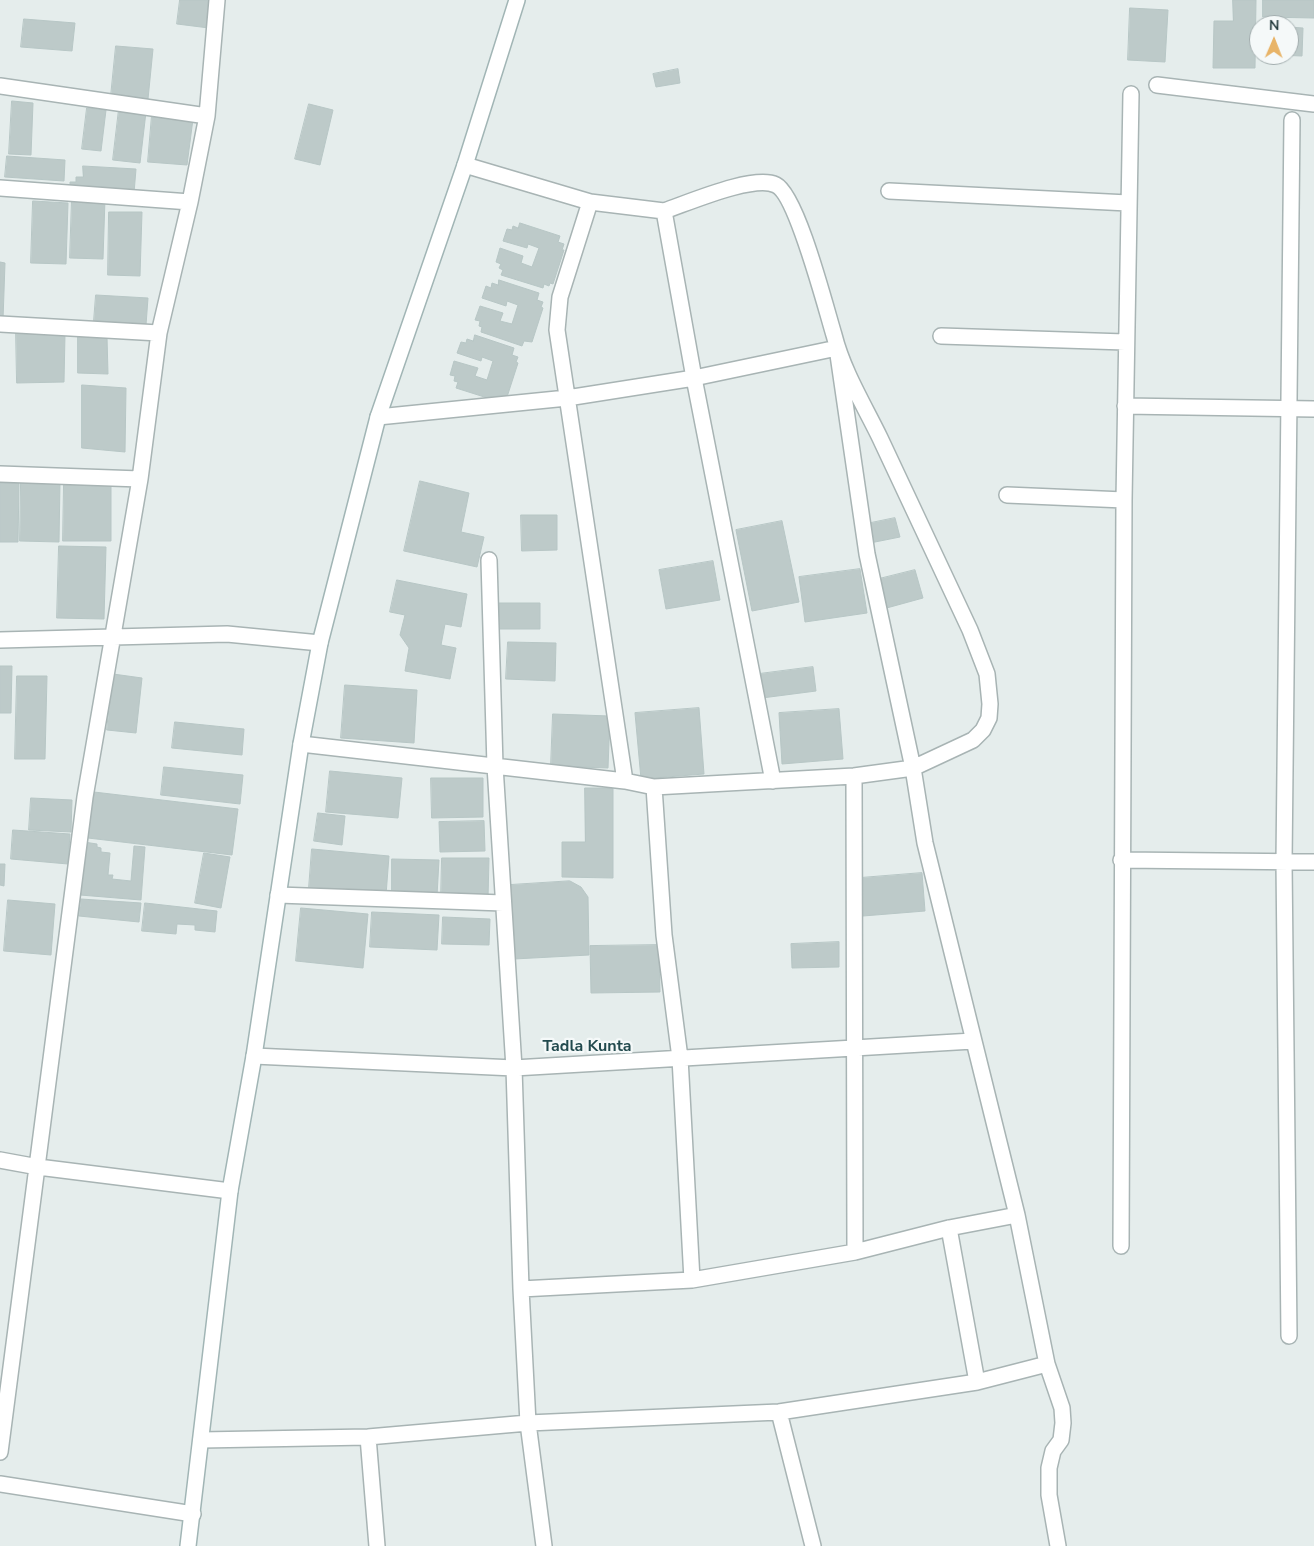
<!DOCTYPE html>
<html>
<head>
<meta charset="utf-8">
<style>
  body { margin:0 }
  #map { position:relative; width:1314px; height:1546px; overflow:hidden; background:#e5edec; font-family:"Nunito Sans",sans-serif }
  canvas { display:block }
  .north { position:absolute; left:1249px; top:15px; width:50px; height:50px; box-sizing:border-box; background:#f5f9f9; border:1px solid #a2adae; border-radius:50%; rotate:1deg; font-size:14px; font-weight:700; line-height:20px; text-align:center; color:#253c3e }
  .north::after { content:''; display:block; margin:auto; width:18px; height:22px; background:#e8b468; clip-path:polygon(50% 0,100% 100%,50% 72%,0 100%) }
</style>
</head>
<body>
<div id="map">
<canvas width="1314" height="1546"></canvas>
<div class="north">N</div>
</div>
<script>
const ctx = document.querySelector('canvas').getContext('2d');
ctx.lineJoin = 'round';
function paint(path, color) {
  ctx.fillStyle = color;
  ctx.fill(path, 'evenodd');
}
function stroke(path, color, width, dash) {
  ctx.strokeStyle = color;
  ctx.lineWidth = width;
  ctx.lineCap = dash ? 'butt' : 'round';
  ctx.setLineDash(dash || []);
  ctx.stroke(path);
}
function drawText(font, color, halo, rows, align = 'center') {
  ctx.font = font + ' "Nunito Sans",sans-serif';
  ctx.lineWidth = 4.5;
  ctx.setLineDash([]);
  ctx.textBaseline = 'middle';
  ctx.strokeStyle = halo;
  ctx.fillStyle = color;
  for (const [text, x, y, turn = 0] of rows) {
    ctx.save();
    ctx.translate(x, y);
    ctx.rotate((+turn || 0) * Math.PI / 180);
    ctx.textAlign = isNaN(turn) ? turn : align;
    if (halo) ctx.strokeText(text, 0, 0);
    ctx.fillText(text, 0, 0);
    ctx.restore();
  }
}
const building = new Path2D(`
  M180,0h32l-3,28 -32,-4z
  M1233,0h23l-1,68h-42l1,-47h19z
  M1263,0h51v18l-51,-1z
  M1130,8l38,2 -3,52 -37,-2z
  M24,19l51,4 -3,28 -51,-4z
  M1289,27l14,1 -1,28 -25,-1h12z
  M116,46l37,3 -5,50 -37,-3z
  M678,69l2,14 -24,4 -3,-13z
  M12,101l21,2 -2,52 -22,-1z
  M309,104l24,6 -13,55 -25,-6z
  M87,108l19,2 -5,41 -19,-2z
  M119,109l27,3 -6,51 -27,-3z
  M152,115l41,4 -6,46 -39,-3z
  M7,156l58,4 -1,21 -59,-4z
  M83,166l53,3 -2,24 -64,-5v-6h6v-5h7z
  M72,198l33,1 -2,60 -33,-1z
  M33,201l35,2 -2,61 -35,-1z
  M109,212h33l-2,64 -32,-1z
  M520,223l40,13 -2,6 6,2 -2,6h2l-11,34 -3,-1 -1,3 -5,-2 -1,4 -42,-13 2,-5 -4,-2 2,-4 -5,-2 4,-14 23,8 -2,7 11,4 7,-19 -11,-4 -1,4 -24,-7 4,-12 5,1 1,-4 5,2z
  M0,262l5,1 -2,57h-3z
  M499,280l40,13 -2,7 6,2 -2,5 2,1 -11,34 -8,-1 -2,5 -41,-14 1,-5 -3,-1 1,-5 -5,-1 5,-14 23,7 -3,8 12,3 6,-19 -11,-4 -1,5 -24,-8 4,-12 5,2 1,-5 6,2z
  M96,295l52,3 -2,27 -52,-4z
  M16,331l49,3 -1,48 -47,1z
  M78,335l29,2 1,37 -30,-1z
  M475,335l39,13 -2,7 6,2 -2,5 2,1 -11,34h-9l-1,4 -41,-13 2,-6 -4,-1 1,-5 -5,-1 4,-14 24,7 -3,8 12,4 6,-19 -11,-4 -1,4 -24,-8 4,-11 5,1 1,-4 6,2z
  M82,385l44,3 -1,64 -43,-4z
  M21,481l39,1 -1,60 -39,-1z
  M420,481l49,12 -8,39 23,5 -7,30 -73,-16z
  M64,482h47v59h-48z
  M0,483h19l-1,59h-18z
  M521,515h36v35l-35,1z
  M895,518l5,19 -30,6 -4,-19z
  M782,521l17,81 -47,9 -16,-81z
  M59,546l47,1 -2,72 -47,-1z
  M713,561l7,39 -54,9 -7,-39z
  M860,569l7,44 -62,9 -6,-45z
  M915,570l8,28 -40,11 -8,-29z
  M397,580l70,14 -6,33 -16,-3 -4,21 15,3 -6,31 -45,-8 4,-23 -9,-13 5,-20 -15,-3z
  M495,603h45v26h-45z
  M508,642l48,1 -1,38 -49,-2z
  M0,666h12l-1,47h-11z
  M813,667l3,24 -54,7 -3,-24z
  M113,674l29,4 -6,55 -29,-3z
  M17,676h30l-2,83h-30z
  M345,685l72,5 -3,53 -73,-5z
  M699,708l5,66 -63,5 -6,-66z
  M839,709l4,50 -61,5 -3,-51z
  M553,714l57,2 -2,52 -57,-2z
  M175,722l69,7 -2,26 -70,-7z
  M164,767l79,8 -3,29 -79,-9z
  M330,771l72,7 -4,40 -72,-6z
  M431,778h52v39l-51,1z
  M585,788h28v90l-51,-1v-35h23z
  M94,792l144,17 -6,46 -144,-17z
  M31,798l41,2 -1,32 -42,-2z
  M318,813l27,3 -3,29 -28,-4z
  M484,821l1,30 -45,1 -1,-30z
  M13,830l57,4 -2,30 -57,-5z
  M84,842l13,2v3l4,1v4l9,1 -2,22h5l-1,4 19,2 3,-35 11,1 -4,53 -61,-5z
  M312,849l77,7 -3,39 -77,-7z
  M204,853l26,4 -9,51 -26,-5z
  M442,858h47l-1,41 -47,-1z
  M392,859l47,1 -2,36 -45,-1z
  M0,864h5l-1,22 -4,-1z
  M922,873l3,38 -62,5 -3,-38z
  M570,881l11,6 7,10 1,58 -75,4 -4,-74z
  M81,899l60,4 -2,19 -60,-6z
  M8,900l47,4 -4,51 -47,-4z
  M145,903l72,8 -2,21 -20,-2v-5l-18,-1 -1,10 -34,-3z
  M301,908l67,6 -5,54 -67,-7z
  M372,912l67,3 -2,35 -67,-3z
  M443,917l47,2 -1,26 -47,-1z
  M839,942v25l-47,1 -1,-24z
  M659,945l1,47 -69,1 -1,-47z`);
paint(building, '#bdcac9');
stroke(building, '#b7c6c5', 1);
const minor = new Path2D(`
  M1157,85l157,19
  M0,86l207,30
  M465,165l125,37 74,9
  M0,188l190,14
  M889,191l239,12
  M590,202l-30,95 -3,33 68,451
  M0,324l159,9
  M941,336l184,6
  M1125,406l189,3
  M378,417l189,-19 127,-20 143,-30 30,206 46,214 12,75 92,372 30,149 15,44 1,15 -2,17 -8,11 -4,17v27l9,51
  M0,474l140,5
  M1007,495l117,5
  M489,560l6,206 19,302 7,221 7,134 16,123
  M0,640l227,-6 93,9
  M301,744l324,37 29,6 200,-11 59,-8 60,-28 10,-10 6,-12 1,-14 -3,-30 -17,-44c-30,-64 -60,-128 -90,-192 -16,-33 -37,-67 -46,-103 -8,-26 -37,-140 -58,-150 -22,-11 -88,18 -112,26l30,167 79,403
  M854,776l1,476
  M654,787l10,148 16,123 12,222
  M1121,860l193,2
  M278,895l225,8
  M254,1056l260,12 459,-27
  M0,1160l38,7 192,24
  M949,1228l28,154
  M1121,1246l3,-746 7,-406
  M521,1289l171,-9 163,-28 94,-24 68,-13
  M1289,1336l-5,-474 8,-742
  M779,1412l34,134
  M368,1437l9,109
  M201,1440l167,-3 160,-14 251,-11 198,-30 70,-18
  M0,1452l85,-655 55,-318 19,-146 31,-131 17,-86 10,-116
  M0,1484l193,30`);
const secondary = new Path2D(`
  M188,1546l42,-355 24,-135 47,-312 19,-101 58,-226 87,-252 52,-165`);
stroke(minor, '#a8b4b4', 18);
stroke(secondary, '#a1b5b5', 18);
stroke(minor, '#fff', 15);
stroke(secondary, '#fff', 15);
drawText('bold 16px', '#224a4e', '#f5f9f9', [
  ["Tadla Kunta",587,1047]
]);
</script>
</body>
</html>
